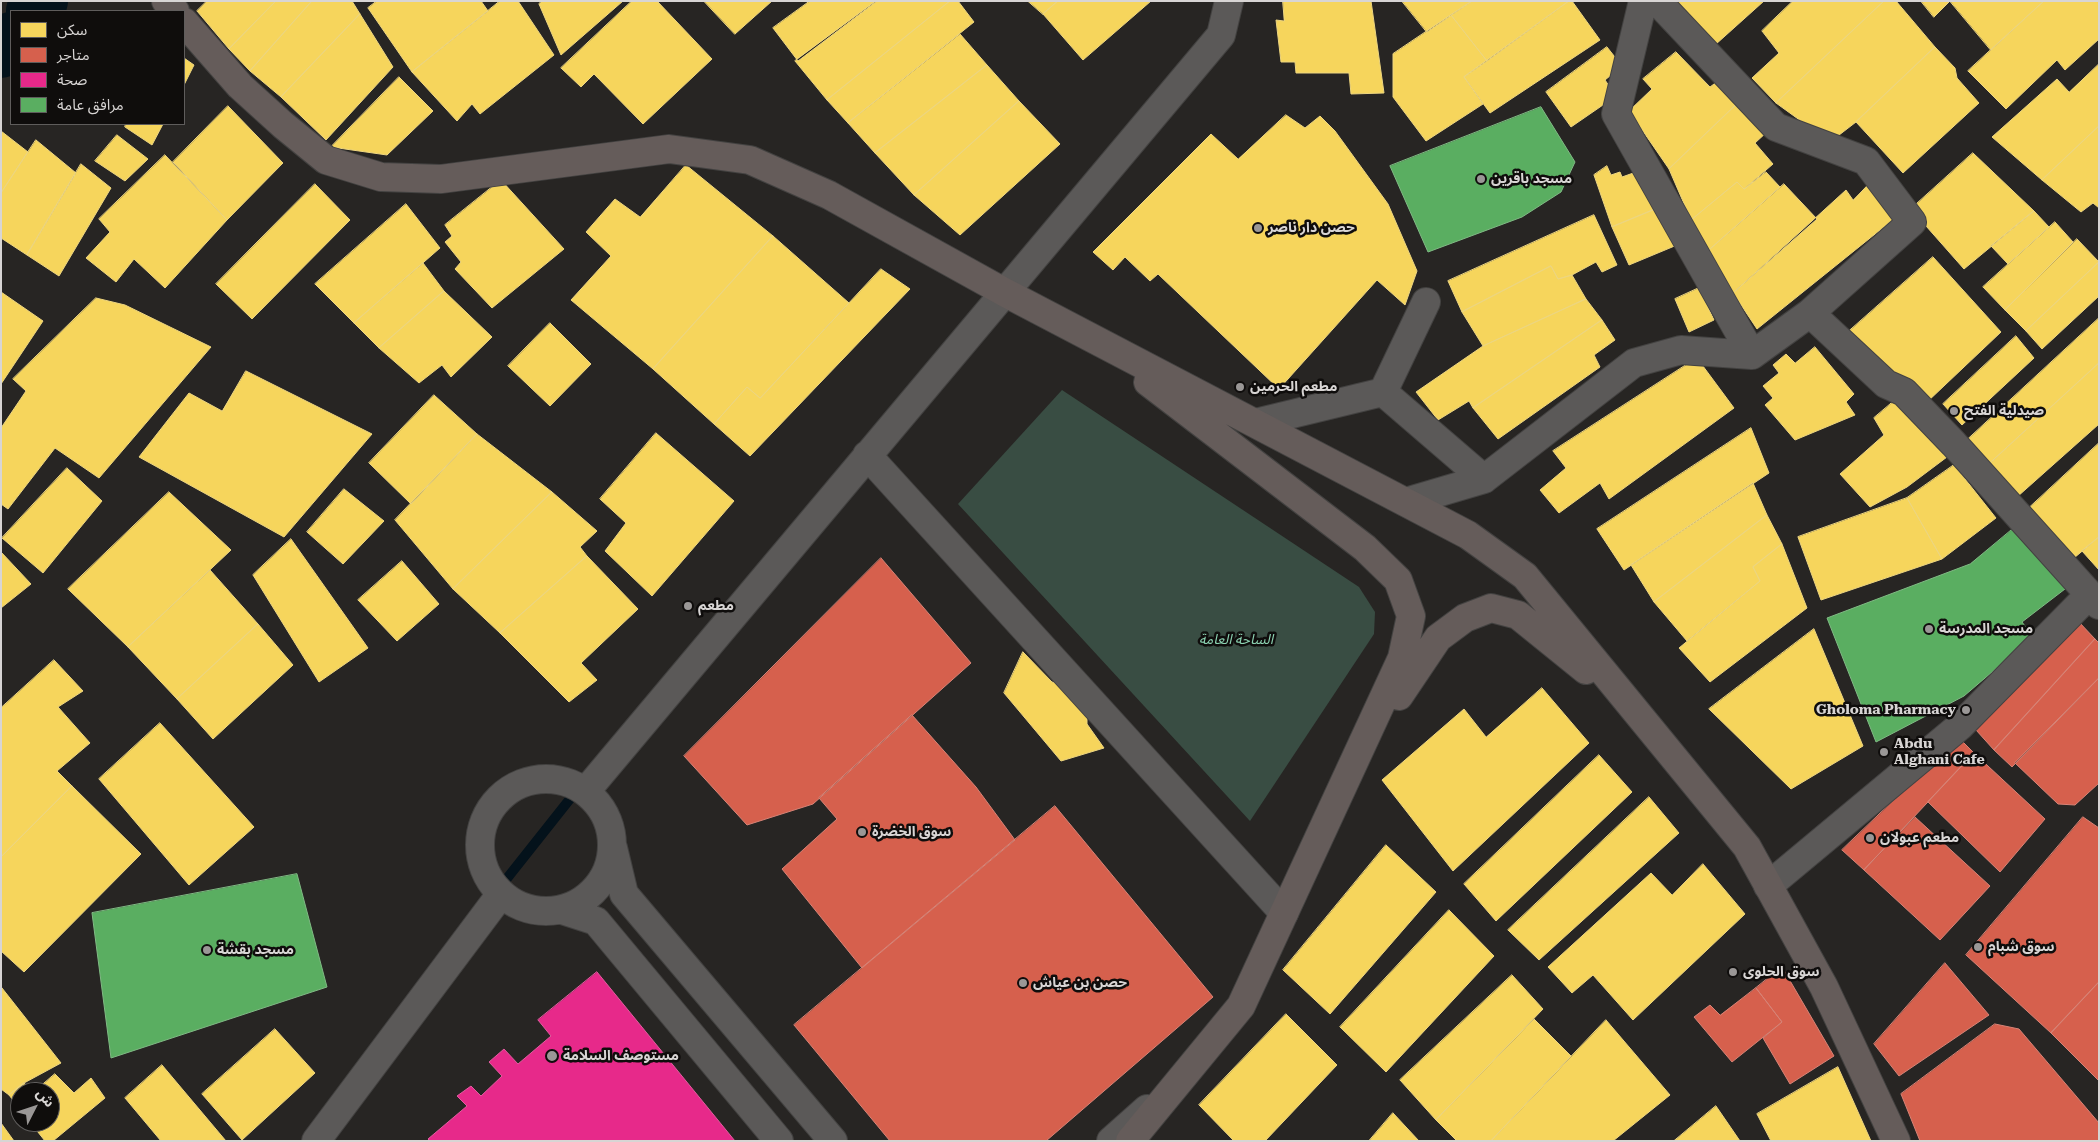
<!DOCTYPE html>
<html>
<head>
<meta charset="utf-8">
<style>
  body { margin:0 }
  #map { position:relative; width:2100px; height:1142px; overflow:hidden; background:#272523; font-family:"Roboto Serif","Noto Sans Arabic",serif }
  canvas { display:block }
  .frame { position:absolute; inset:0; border:2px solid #d8d5d4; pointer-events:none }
  .legend { position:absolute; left:10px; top:10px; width:175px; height:115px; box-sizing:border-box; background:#0f0d0c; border:1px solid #5f5d5c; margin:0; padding:6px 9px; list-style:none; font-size:15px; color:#d8d5d4 }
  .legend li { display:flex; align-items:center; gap:10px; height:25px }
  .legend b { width:25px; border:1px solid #5f5d5c }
  .north { position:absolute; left:10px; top:1082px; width:50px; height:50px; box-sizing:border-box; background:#0f0d0c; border:1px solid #5f5d5c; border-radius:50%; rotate:49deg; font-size:14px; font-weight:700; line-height:20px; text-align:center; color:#d8d5d4 }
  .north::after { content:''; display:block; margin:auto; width:18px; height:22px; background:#9a9796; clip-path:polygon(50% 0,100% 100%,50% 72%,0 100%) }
</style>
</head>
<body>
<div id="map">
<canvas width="2100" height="1142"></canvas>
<div class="frame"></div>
<ul class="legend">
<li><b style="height:14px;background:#f6d55c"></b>سكن</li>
<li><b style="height:14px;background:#d6604d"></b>متاجر</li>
<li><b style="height:14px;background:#e7298a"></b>صحة</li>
<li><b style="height:14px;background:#5aae61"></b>مرافق عامة</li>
</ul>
<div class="north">ش</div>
</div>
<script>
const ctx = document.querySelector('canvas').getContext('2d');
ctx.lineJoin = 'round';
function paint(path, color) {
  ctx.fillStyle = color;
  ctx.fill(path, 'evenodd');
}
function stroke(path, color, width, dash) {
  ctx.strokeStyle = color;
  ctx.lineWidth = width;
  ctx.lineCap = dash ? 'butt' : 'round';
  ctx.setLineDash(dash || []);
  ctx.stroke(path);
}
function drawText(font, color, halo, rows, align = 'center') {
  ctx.font = font + ' "Roboto Serif","Noto Sans Arabic",serif';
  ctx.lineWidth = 5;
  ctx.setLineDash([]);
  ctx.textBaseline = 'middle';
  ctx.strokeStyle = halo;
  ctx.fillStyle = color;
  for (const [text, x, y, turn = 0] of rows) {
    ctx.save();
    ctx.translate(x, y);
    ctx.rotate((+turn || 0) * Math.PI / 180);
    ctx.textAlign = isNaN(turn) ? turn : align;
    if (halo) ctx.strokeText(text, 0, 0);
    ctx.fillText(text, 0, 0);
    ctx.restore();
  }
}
paint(new Path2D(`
  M1062,390l297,197 16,25 -1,22 -124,187 -292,-317z`), '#394d43');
const homes = new Path2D(`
  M207,1h69l-47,48 -32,-38z
  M276,1h36l-62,70 -21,-22z
  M312,1h40l8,13 -79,83 -31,-26z
  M377,1h104l7,10 -76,61 -44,-64z
  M500,1h18l36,54 -74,59 -8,-10 -15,17 -45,-49z
  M542,1h81l-62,54 -22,-51z
  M632,1h25l55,58 -69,65 -49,-50 -13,13 -20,-19z
  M704,1h68l-37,33z
  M810,1h67l-79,60 -25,-33z
  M876,1h74l-123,99 -32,-39z
  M950,1h8l16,21 -126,101 -21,-23z
  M1028,1h30l-15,13z
  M1058,1h93l-68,59 -40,-46z
  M1283,1h88l13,92 -33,1 -2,-21h-53l-1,-11h-14l-5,-42 8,1z
  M1402,1h70l-45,31z
  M1472,1h97l-82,60 -36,-46z
  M1569,1h3l28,39 -110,73 -26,-36z
  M1677,1h87l-49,44z
  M1793,1h91l-108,102 -24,-25 27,-25 -17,-22z
  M1884,1h12l39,46 -79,75 -26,20 -54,-39z
  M1921,1h29l-16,16z
  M1950,1h94l-53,49z
  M2044,1h55v38l-34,31 -8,-10 -51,49 -38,-38z
  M360,14l33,53 -67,73 -45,-43z
  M1451,15l36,46 -23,16 19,27 -57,37 -33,-44v-43z
  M960,34l27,31 -112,88 -27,-30z
  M1607,47l15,19 -17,14 11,16 -45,31 -25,-35z
  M1935,47l20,21 2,10 22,25 -76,70 -47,-51z
  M1676,52l34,35 12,-9 19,22 -72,69 -40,-58 23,-22 -9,-10z
  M184,58l10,7 -10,20z
  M2099,64v62l-57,54 -50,-43 65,-58 12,13z
  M987,65l32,36 -105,94 -39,-42z
  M399,77l34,34 -46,44 -56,-8z
  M1741,100l27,31 -13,12 18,21 -29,25 -7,-7 -46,38 -22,-51z
  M1019,101l41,43 -100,91 -46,-40z
  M228,106l55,57 -56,57 -54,-58z
  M1286,115l19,13 15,-12 15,15 53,73 29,67 -12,34 -28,-25 -98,109 -121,-115 -8,7 -25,-24 -12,13 -20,-18 118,-118 27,25z
  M126,124h37l-11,21 -27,-18z
  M2099,126v82l-6,-5 -12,9 -39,-32z
  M1,131l27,21 -27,41z
  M117,135l31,24 -23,22 -30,-20z
  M36,140l40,33 -49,82 -26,-17v-45z
  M1973,153l61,58 -70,58 -53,-60z
  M165,155l62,65 -62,68 -31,-29 -18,23 -30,-24 24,-26 -11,-13z
  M81,164l30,24 -52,88 -32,-21z
  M686,165l87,71 -120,133 -82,-69 40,-44 -25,-24 29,-33 25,18z
  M1607,166l4,9 9,-3 2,5 17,-6 19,37 -46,19 -18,-52z
  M1766,172l14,15 -72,64 -17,-31 46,-38 7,7z
  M501,180l63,69 -72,59 -37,-39 6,-7 -16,-20 7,-6 -7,-11z
  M1873,180l27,34 -143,115 -24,-36 113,-103 7,10z
  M315,184l35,36 -98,99 -36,-35z
  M1784,184l33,35 -84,74 -25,-42z
  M406,204l34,44 -86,75 -39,-39z
  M1658,208l19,37 -48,20 -17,-38z
  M2034,211l15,16 -41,37 -17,-18z
  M1594,215l23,50 -15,7 -6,-10 -24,13 -14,4 -7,-13 -89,46 -14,-31z
  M2055,222l18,20 -68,68 -22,-23z
  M773,236l76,67 -89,95 -13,-11 -33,37 -61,-55z
  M2077,239l22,23 -73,69 -21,-21z
  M1933,257l68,75 -75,71 -79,-70z
  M2099,262v34l-57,53 -16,-18z
  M423,263l21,28 -65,57 -25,-25z
  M1551,266l7,13 14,-4 14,24 -103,47 -21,-34z
  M881,269l29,20 -160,167 -36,-32 33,-37 13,11z
  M1699,288l15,32 -25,12 -14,-33z
  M444,291l48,46 -41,40 -9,-12 -23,18 -40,-35z
  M1,292l42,29 -42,63z
  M96,298l29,7 86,42 -112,131 -44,-30 -47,61 -7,-5v-76l25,-37 -13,-12z
  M1586,299l16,21 -129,88 -4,-7 -31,19 -22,-28 67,-46z
  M2099,318v45l-111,102 -23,-23z
  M1602,320l13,20 -21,15 6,12 -102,72 -25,-31z
  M550,323l41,41 -41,42 -42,-40z
  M2016,336l18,22 -72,67 -19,-21z
  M1815,347l39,47 -8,8 9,13 -60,25 -30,-35 8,-7 -10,-12 16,-13 -6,-8 13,-11 9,9z
  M1697,358l37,50 -125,91 -9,-16 -41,30 -19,-23 26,-22 -13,-17z
  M2099,363v61l-82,73 -30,-31z
  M246,371l126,63 -88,103 -145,-80 50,-64 33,18z
  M434,395l43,39 -66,70 -42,-41z
  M1900,396l51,58 -44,33 -37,20 -30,-33 44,-39 -10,-17z
  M1751,428l18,45 -145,97 -27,-41z
  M656,433l78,68 -82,95 -47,-45 21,-28 -26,-24z
  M477,434l75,58 -99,97 -58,-69z
  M2099,443v94l-25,21 -46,-49z
  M1954,465l42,53 -54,41 -35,-61z
  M67,468l35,33 -59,72 -41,-35z
  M1753,483l14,32 -113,87 -23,-37z
  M344,489l40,32 -41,43 -36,-32z
  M169,492l62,58 -103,97 -60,-58z
  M552,492l45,39 -17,16 7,9 -87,77 -47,-44z
  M1907,498l35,61 -121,41 -23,-63z
  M1767,515l15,29 -29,23 7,14 -73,60 -33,-39z
  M2099,537v33l-17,-19z
  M291,539l77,109 -49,34 -66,-107z
  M1782,544l25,64 -97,74 -31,-34 81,-67 -7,-14z
  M1,552l30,32 -30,24z
  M587,556l51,53 -57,54 16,17 -28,22 -69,-69z
  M402,561l37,43 -42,37 -39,-41z
  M210,570l48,54 -81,75 -49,-52z
  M258,624l35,41 -80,74 -36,-40z
  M1814,629l49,117 -72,43 -82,-80z
  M1023,652l29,30 14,3 21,24v15l17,24 -43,13 -57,-68z
  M54,660l29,31 -25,16 32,36 -33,28 15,15 -71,71v-149z
  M1542,688l47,55 -136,128 -71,-91 82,-71 22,28z
  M160,723l94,104 -65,58 -90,-106z
  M1599,755l33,37 -136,129 -32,-37z
  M72,786l69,68 -117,118 -23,-21v-94z
  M1649,797l30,36 -140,127 -31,-30z
  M1386,845l50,47 -106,122 -47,-44z
  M1703,864l42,50 -112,106 -40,-45 -21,18 -24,-26 103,-94 21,22z
  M1449,910l45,46 -108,116 -46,-45z
  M1512,975l31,34 -107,111 -36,-40z
  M2,988l59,75 -37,20 -15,12 -8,-6z
  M1286,1014l51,51 -72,76h-31l-35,-36z
  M1534,1019l37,37 -80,85h-34l-21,-21z
  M1606,1020l64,75 -57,46h-122z
  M275,1029l40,44 -73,67 -40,-46z
  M162,1065l64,76h-65l-36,-43z
  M1838,1067l33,74h-100l-14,-27z
  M55,1074l19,19 17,-15 14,20 -52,43h-8l-15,-19h20v-30h-16z
  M24,1083l10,9h-14v17l-11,-14z
  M1716,1106l24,35h-66z
  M1393,1113l26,28h-50z
  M1,1123l13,18h-13z`);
paint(homes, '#f6d55c');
stroke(homes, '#edd580', 1);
const shops = new Path2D(`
  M881,558l90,105 -158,141 -66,21 -63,-69z
  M2079,622l16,17 -101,111 -18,-20z
  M2095,639l4,4v35l-87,89 -18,-17z
  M2099,678v105l-24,22 -17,-1 -43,-41z
  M912,715l64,72 39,53 -153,128 -80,-99 55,-50 -18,-21z
  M1959,738l15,15 -110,117 -22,-20z
  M1974,753l71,66 -45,53 -72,-70z
  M1055,806l158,191 -167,144h-156l-96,-116z
  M1915,817l75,69 -50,54 -76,-70z
  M2083,817l16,11v154l-48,51 -85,-78z
  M1945,963l44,52 -90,61 -25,-32z
  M1782,967l52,89 -44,28 -27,-46 19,-16 -26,-34z
  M2099,982v99l-48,-48z
  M1756,988l26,34 -50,40 -38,-45 16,-12 10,10z
  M1995,1024l24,5 80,94v18h-179l-19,-47z`);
paint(shops, '#d6604d');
stroke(shops, '#d78376', 1);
const health = new Path2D(`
  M597,972l138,169h-305l-2,-2 39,-33 -10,-10 14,-10 10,10 21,-20 -13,-14 15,-13 14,15 33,-28 -13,-16z`);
paint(health, '#e7298a');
stroke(health, '#e25da0', 1);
const public = new Path2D(`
  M1541,107l34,55 -14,30 -39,25 -94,35 -38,-86z
  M2014,528l51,61 -43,33 11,15 -69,59 -88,46 -49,-124 143,-54z
  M297,874l30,113 -216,71 -19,-145z`);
paint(public, '#5aae61');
stroke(public, '#80ba84', 1);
stroke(new Path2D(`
  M497,891l84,-106`), '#04121b', 10);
stroke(new Path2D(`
  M34,11l6,-10
  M1,50l10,-10`), '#04121b', 56);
const minor = new Path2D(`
  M1643,1l-27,113 136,241
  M1657,1l119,126 90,34 46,61 -102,91
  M1383,392l101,87
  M1255,423l128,-31 43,-90
  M867,455l417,458
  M1406,502l78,-23 150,-116 47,-13 71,5 58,-42 76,71 18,8 50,52 145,161
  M480 845a66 66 0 1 1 132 0a66 66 0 1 1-132 0Z
  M586,791l635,-756 8,-34
  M613,848l11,46 209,247
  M1768,886l192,-160 129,-131
  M562,910l34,11 183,220
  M316,1141l185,-247
  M1111,1141l36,-32`);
const major = new Path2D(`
  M166,1l9,10
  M184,22l56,64 43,39 43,35 55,17 60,2 228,-30 81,11 79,35 175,97 464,243 57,41 222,271 77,140 72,154
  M1399,696l39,-58 27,-20 26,-10 27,7 68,55
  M1130,1141l111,-135 161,-348 9,-42 -13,-36 -33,-32 -217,-166`);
stroke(minor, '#434241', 30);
stroke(major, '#434241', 30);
stroke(minor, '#5b5958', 28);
stroke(major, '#655c5a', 28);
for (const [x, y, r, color] of [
  [1481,179,5,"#9a9796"],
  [1258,228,5,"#9a9796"],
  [1240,387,5,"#9a9796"],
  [1954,411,5,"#9a9796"],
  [688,606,5,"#9a9796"],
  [1929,629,5,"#9a9796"],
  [1966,710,5,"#9a9796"],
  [1884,752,5,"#9a9796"],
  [862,832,5,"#9a9796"],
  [1870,838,5,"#9a9796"],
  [1978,947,5,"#9a9796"],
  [207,950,5,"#9a9796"],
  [1733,972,5,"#9a9796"],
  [1023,983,5,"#9a9796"],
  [552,1056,6,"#9a9796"]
]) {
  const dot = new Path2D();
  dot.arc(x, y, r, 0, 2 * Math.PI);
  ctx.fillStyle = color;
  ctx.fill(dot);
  stroke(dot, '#0f0d0c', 2);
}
drawText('bold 14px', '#d8d5d4', '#0f0d0c', [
  ["مسجد باقرين",1491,179],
  ["حصن دار ناصر",1268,228],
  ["مطعم الحرمين",1250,387],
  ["صيدلية الفتح",1964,411],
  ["مطعم",698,606],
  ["مسجد المدرسة",1939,629],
  ["Gholoma Pharmacy",1956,710,"right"],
  ["Abdu",1894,744],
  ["Alghani Cafe",1894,760],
  ["سوق الخضرة",872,832],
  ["مطعم عبولان",1880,838],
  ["سوق شبام",1988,947],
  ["مسجد بقشة",217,950],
  ["سوق الحلوى",1743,972],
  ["حصن بن عياش",1033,983],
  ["مستوصف السلامة",563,1056]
], 'left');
drawText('italic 14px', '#8cd3b2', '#0f0d0c', [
  ["الساحة العامة",1236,640]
]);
</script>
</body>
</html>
